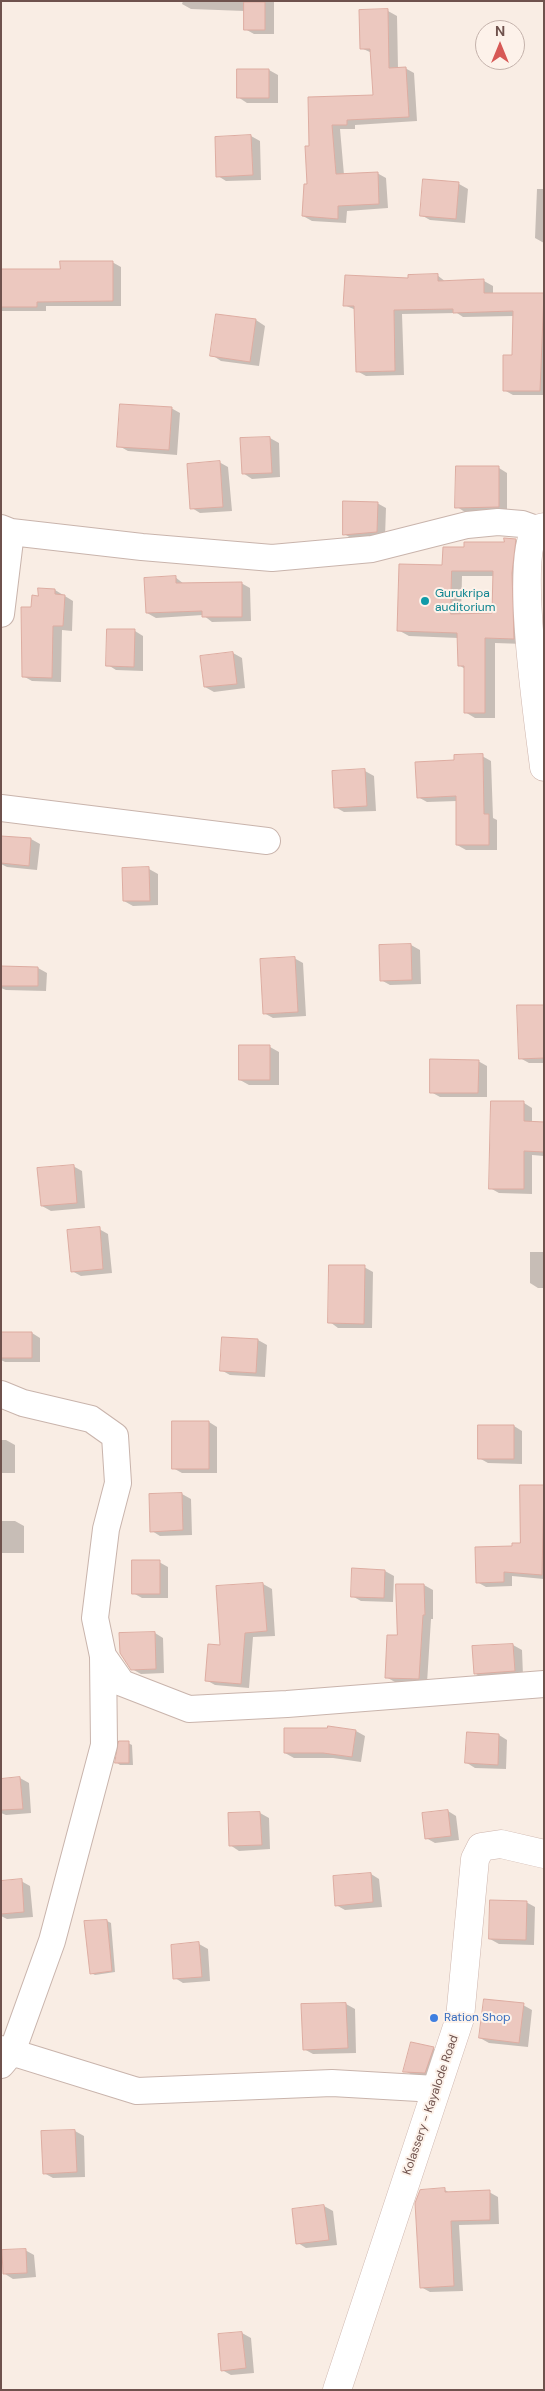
<!DOCTYPE html>
<html>
<head>
<meta charset="utf-8">
<style>
  body { margin:0 }
  #map { position:relative; width:545px; height:2391px; overflow:hidden; background:#f9ede4; font-family:"DM Sans",sans-serif }
  canvas { display:block }
  .frame { position:absolute; inset:0; border:2px solid #6f524d; pointer-events:none }
  .north { position:absolute; left:475px; top:20px; width:50px; height:50px; box-sizing:border-box; background:#fdf2ea; border:1px solid #c4b2ab; border-radius:50%; rotate:0deg; font-size:14px; font-weight:700; line-height:20px; text-align:center; color:#6f524d }
  .north::after { content:''; display:block; margin:auto; width:18px; height:22px; background:#d75956; clip-path:polygon(50% 0,100% 100%,50% 72%,0 100%) }
</style>
</head>
<body>
<div id="map">
<canvas width="545" height="2391"></canvas>
<div class="frame"></div>
<div class="north">N</div>
</div>
<script>
const ctx = document.querySelector('canvas').getContext('2d');
ctx.lineJoin = 'round';
function paint(path, color) {
  ctx.fillStyle = color;
  ctx.fill(path, 'evenodd');
}
function stroke(path, color, width, dash) {
  ctx.strokeStyle = color;
  ctx.lineWidth = width;
  ctx.lineCap = dash ? 'butt' : 'round';
  ctx.setLineDash(dash || []);
  ctx.stroke(path);
}
function drawText(font, color, halo, rows, align = 'center') {
  ctx.font = font + ' "DM Sans",sans-serif';
  ctx.lineWidth = 4;
  ctx.setLineDash([]);
  ctx.textBaseline = 'middle';
  ctx.strokeStyle = halo;
  ctx.fillStyle = color;
  for (const [text, x, y, turn = 0] of rows) {
    ctx.save();
    ctx.translate(x, y);
    ctx.rotate((+turn || 0) * Math.PI / 180);
    ctx.textAlign = isNaN(turn) ? turn : align;
    if (halo) ctx.strokeText(text, 0, 0);
    ctx.fillText(text, 0, 0);
    ctx.restore();
  }
}
paint(new Path2D(`
  M183,1h91v33h-20l-9,-5v-18l-54,-2 -9,-5z
  M388,11l9,5 1,52h7l9,5 3,48 -62,4v4h-15l4,46 33,-2 9,5 2,30 -41,3 -1,12 -34,-2 -9,-5 5,-31 3,-38 -2,-49 65,-2 -2,-43 -11,-5z
  M238,70h31l9,5v28h-31l-9,-6z
  M251,136l9,5 1,39 -35,1 -8,-5z
  M424,181l35,3 9,5 -3,34 -35,-3 -9,-5z
  M537,189h7v54l-9,-5z
  M112,262l9,5v39h-75v5h-45v-40h61z
  M437,275l9,7 38,-1 9,5v8h51v101h-31l-9,-5 10,-34v-40l-51,1 -6,-4 -55,1 2,61 -38,1 -9,-5 -1,-61 -12,-5 65,-26z
  M217,315l39,5 9,6 -6,40 -38,-5 -9,-6z
  M171,408l9,5 -3,42 -49,-4 -9,-5z
  M270,438l9,5 1,34 -28,2 -9,-6z
  M219,462l9,5 4,44 -32,2 -8,-5z
  M499,468l8,5v38l-42,1 -8,-5z
  M377,503l9,5 -1,29 -32,2 -9,-5z
  M516,540l10,6 -2,98 -29,-1v75h-20l-10,-6v-43l-6,-4 -1,-27 -49,-2 -11,-6 46,-64 21,-18 40,-4zM462,576h32l-1,38 -32,1z
  M175,577l9,7 57,-1 9,5 1,33 -39,1 -9,-7 -47,3 -9,-5z
  M55,590l18,11 -1,30 -10,-1 -1,52 -29,-1 -9,-5 9,-67 7,-12z
  M135,631l8,5v35l-27,-1 -8,-5z
  M233,653l9,5 3,30 -31,4 -9,-5 -3,-30z
  M482,756l9,5 2,57 4,2v30h-31l-9,-5v-44l-30,1 -9,-5 38,-36z
  M365,771l9,5 2,35 -32,1 -9,-5z
  M1,837l30,2 9,5 -3,26 -30,-3 -6,-3z
  M149,869l9,5v31l-25,1 -9,-5z
  M411,945l9,5 1,34 -31,1 -9,-5z
  M294,958l9,5 3,53 -33,2 -9,-5z
  M1,967l37,1 9,5 -1,18 -40,-1 -5,-2z
  M544,1006v57h-15l-9,-5z
  M270,1047l9,5v33h-30l-9,-5z
  M478,1061l9,5v31h-47l-9,-5z
  M524,1103l8,5v15l12,1v32l-12,-1v39l-33,-1 -9,-5z
  M73,1166l9,5 3,37 -34,3 -9,-5z
  M99,1229l9,5 4,39 -31,3 -9,-5z
  M530,1252h14v36h-6l-8,-5z
  M364,1267l9,5 -1,56h-34l-8,-6z
  M1,1333h31l8,5v24h-35l-4,-2z
  M258,1340l9,5 -2,32 -35,-2 -9,-5z
  M209,1422l8,5v46h-35l-9,-5z
  M514,1426l8,5v33l-34,-1 -9,-5z
  M1,1440h5l9,5v28h-14z
  M544,1486v93l-32,-3v10l-26,1 -9,-5 36,-34 8,-3z
  M182,1494l9,5 1,36 -32,1 -8,-5z
  M1,1521h14l9,5v27h-23z
  M159,1562l9,5v31h-26l-9,-5z
  M385,1571l9,5 -1,26 -32,-1 -9,-5z
  M263,1584l9,5 3,47 -22,1 -4,51 -34,-3 -9,-5 15,-34 -3,-59z
  M424,1585l9,5v29h-2l-4,64 -32,-1 -9,-5z
  M155,1633l8,5 1,35 -23,1 -9,-5z
  M513,1645l9,5 1,26 -39,3 -8,-5z
  M329,1727l27,4 9,5 -4,26 -28,-4h-39l-9,-5 43,-24z
  M499,1735l8,5 -1,29 -31,-1 -8,-5z
  M128,1743l4,2 1,20h-13l-4,-3z
  M20,1778l9,5 2,30 -25,2 -5,-2v-33z
  M448,1811l8,5 3,24 -24,3 -9,-5z
  M260,1813l9,5 1,31 -31,2 -9,-6 -1,-31z
  M371,1874l8,5 3,28 -37,3 -9,-5z
  M21,1881l9,5 3,31 -26,2 -6,-3v-34z
  M526,1902l9,5 -1,38 -35,-1 -9,-5z
  M107,1921l4,2 4,49 -20,3 -4,-2 -5,-50z
  M199,1944l9,5 2,32 -27,2 -8,-5z
  M346,2004l9,5 1,44 -43,1 -9,-5z
  M523,2005l9,5 -4,37 -39,-4 -9,-5z
  M433,2048l9,5 -8,25 -20,-2 -9,-5z
  M75,2131l9,5 1,41 -32,1 -9,-5z
  M445,2190l5,3 39,-1 9,5 1,27 -40,1 4,66 -33,1 -9,-5z
  M324,2206l9,5 4,34 -31,3 -8,-5z
  M25,2250l9,5 2,22 -23,2 -8,-5z
  M242,2333l9,5 3,35 -23,2 -9,-5z`), '#0003');
const building = new Path2D(`
  M244,2h21v28h-21z
  M388,9l1,59 17,-1 3,50 -62,3v5h-15l4,49 42,-2 1,32 -41,2v13l-36,-3 2,-32h3l-2,-38h4l-1,-49 65,-2 -3,-46h-10l-1,-39z
  M237,69h32v29h-32z
  M251,135l2,40 -37,2 -1,-40z
  M423,179l36,3 -3,37 -36,-3z
  M60,261h53v40l-76,1v5h-36v-38h59z
  M438,274v7l46,-2v14h60l-4,98h-37v-36h9l1,-44 -60,2v-4l-59,1 1,61 -39,1 -2,-66h-11l2,-31 63,3v-3z
  M216,314l40,5 -6,43 -40,-6z
  M120,404l52,3 -3,43 -52,-3z
  M270,437l2,36 -30,1 -2,-36z
  M220,461l3,46 -33,2 -3,-45z
  M456,466h43v41l-44,1z
  M343,501l35,1 -1,30 -34,3z
  M504,538l12,1 -4,34 2,66 -29,-1v75h-21v-47h-6l-1,-33 -60,-2 2,-67 43,1 1,-18h21v-5h40zM452,571h41l-1,42 -41,1z
  M176,576v7l66,-1v35h-40v-6l-56,2 -2,-35z
  M38,588l17,1v5l10,1 -2,31h-10l-1,52 -30,-1 -1,-70h10l1,-12 6,1z
  M107,629h28l-1,38 -28,-1z
  M233,652l4,32 -33,3 -4,-31z
  M483,754l1,60h5v31h-33v-49l-39,2 -2,-36 39,-2v-5z
  M365,769l2,37 -33,2 -2,-37z
  M1,836l30,2 -2,28 -28,-3z
  M149,867l1,34h-27l-1,-33z
  M411,944l1,36 -32,1 -1,-36z
  M295,957l3,55 -35,2 -3,-55z
  M1,966l37,1v19h-37z
  M517,1005h27v53l-25,1z
  M239,1045h31v35h-31z
  M430,1059l49,1 -1,33h-48z
  M491,1101h33v20l20,1v30l-20,-1v38h-35z
  M74,1165l3,38 -36,3 -4,-38z
  M100,1227l3,42 -32,3 -4,-42z
  M329,1265h36l-1,59 -36,-1z
  M1,1332h31v26h-31z
  M222,1337l36,2 -2,34 -36,-2z
  M172,1421h37v48h-37z
  M478,1425h36v34h-36z
  M520,1485h24l-2,90 -38,-3v10l-28,1 -1,-36 37,-1v-3h8z
  M182,1493l1,37 -33,2 -1,-38z
  M132,1560h28v34h-28z
  M352,1568l33,2 -1,28 -33,-1z
  M263,1583l4,48 -22,2 -4,51 -36,-3 3,-37 12,1 -4,-59z
  M396,1584h28l1,31h-2l-4,64 -34,-1 2,-43h10z
  M155,1632l1,37 -25,1 -11,-17 -1,-20z
  M513,1644l2,27 -41,3 -2,-28z
  M328,1726l28,4 -4,27 -29,-4h-39v-25h43z
  M467,1732l32,2 -1,31 -33,-2z
  M119,1741h10v22h-14z
  M20,1777l3,32 -22,1v-31z
  M448,1810l3,26 -26,3 -3,-26z
  M260,1812l2,33 -33,1 -1,-33z
  M371,1873l2,29 -38,4 -2,-30z
  M22,1879l2,33 -23,2v-33z
  M490,1900l37,1 -1,39 -37,-1z
  M107,1920l5,51 -22,3 -6,-53z
  M199,1942l3,35 -29,2 -2,-34z
  M484,1999l40,4 -5,40 -40,-5z
  M346,2003l2,45 -45,2 -2,-46z
  M411,2042l23,5 -9,26 -22,-1z
  M75,2130l2,42 -34,2 -2,-43z
  M445,2188v4l45,-2v30l-39,1 3,65 -34,2 -5,-85 5,-13z
  M324,2205l5,35 -33,4 -4,-35z
  M26,2249l1,24 -24,1 -1,-24z
  M242,2332l4,36 -25,3 -3,-37z`);
paint(building, '#ecc8bf');
stroke(building, '#ddaca1', 1);
const street = new Path2D(`
  M1,528l10,4 131,15 130,11 100,-9 95,-24 31,-3 24,2 14,5
  M1,614l10,-82
  M1,808l266,33
  M1,1394l22,9 68,16 24,17 3,47 -12,46 -11,89 8,38 1,89 -52,196 -40,111 -11,13
  M103,1656l19,27 67,26 98,-5 257,-20
  M1,2049l136,42 195,-8 104,6`);
const secondary = new Path2D(`
  M544,527l-8,2c-22,30 3,196 8,238
  M337,2390l123,-372 15,-159 6,-12 20,-3 43,10`);
stroke(street, '#c9b4ac', 28);
stroke(secondary, '#ceb5ad', 29);
stroke(street, '#fff', 26);
stroke(secondary, '#fff', 28);
for (const [x, y, r, color] of [
  [425,601,5,"#0f9aa8"],
  [434,2018,5,"#3f7fe0"]
]) {
  const dot = new Path2D();
  dot.arc(x, y, r, 0, 2 * Math.PI);
  ctx.fillStyle = color;
  ctx.fill(dot);
  stroke(dot, '#fdf2ea', 2);
}
drawText('12px', '#0d838f', '#fdf2ea', [
  ["Gurukripa",435,594],
  ["auditorium",435,608]
], 'left');
drawText('12px', '#366cbe', '#fdf2ea', [
  ["Ration Shop",444,2018]
], 'left');
drawText('12px', '#6f524d', '#fdf2ea', [
  ["Kolassery - Kayalode Road",431,2105,-71]
]);
</script>
</body>
</html>
